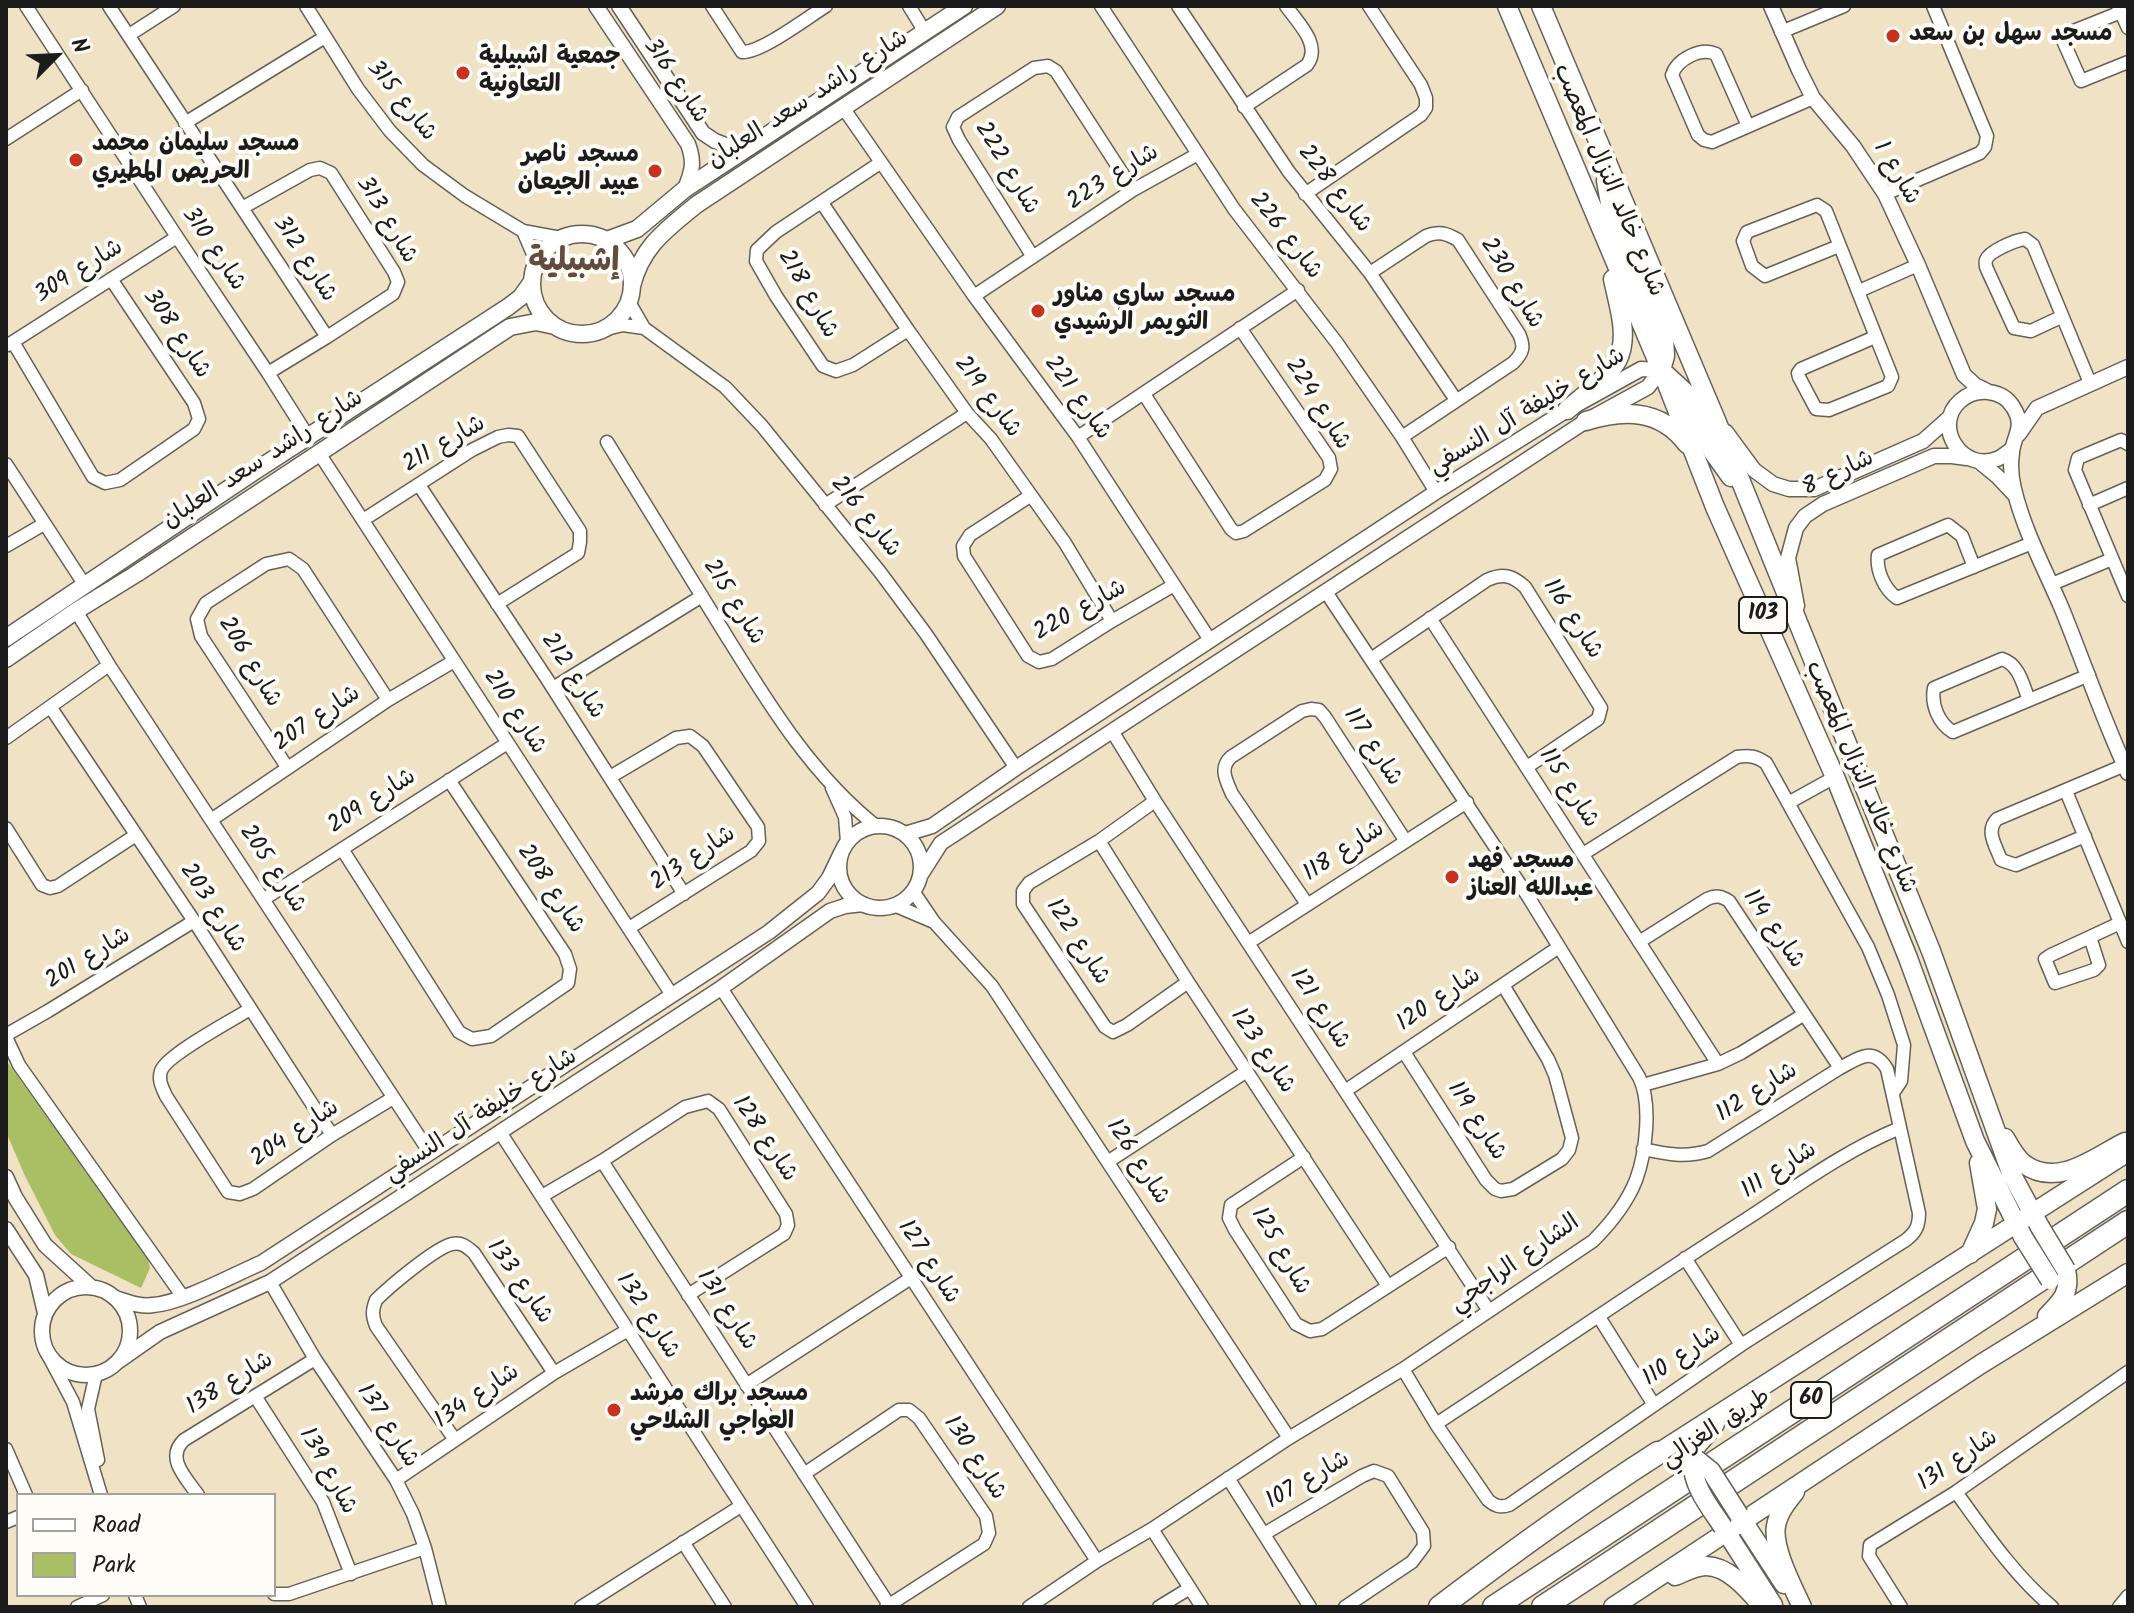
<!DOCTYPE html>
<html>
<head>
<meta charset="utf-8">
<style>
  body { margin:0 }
  #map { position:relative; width:2134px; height:1613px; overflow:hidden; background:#f0e2c5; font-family:Kalam,sans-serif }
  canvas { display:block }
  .frame { position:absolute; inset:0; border:8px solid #1c1c1c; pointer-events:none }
  .legend { position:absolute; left:16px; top:1493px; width:260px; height:104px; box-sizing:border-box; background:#fdfcf7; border:2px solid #a3a29f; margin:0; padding:10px 14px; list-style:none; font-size:24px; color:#1c1c1c }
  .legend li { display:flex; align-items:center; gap:16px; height:40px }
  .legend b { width:40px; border:2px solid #a3a29f }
  .north { position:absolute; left:16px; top:16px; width:80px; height:80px; -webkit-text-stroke:6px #fdfcf7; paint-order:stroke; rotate:66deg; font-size:22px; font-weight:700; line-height:32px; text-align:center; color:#1c1c1c }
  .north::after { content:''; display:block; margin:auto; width:28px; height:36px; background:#1c1c1c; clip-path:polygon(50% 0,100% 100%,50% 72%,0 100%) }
</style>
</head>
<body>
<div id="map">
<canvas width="2134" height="1613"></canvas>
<div class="frame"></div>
<ul class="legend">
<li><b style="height:10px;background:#fff"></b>Road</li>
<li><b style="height:22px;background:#aabf63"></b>Park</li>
</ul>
<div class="north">N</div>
</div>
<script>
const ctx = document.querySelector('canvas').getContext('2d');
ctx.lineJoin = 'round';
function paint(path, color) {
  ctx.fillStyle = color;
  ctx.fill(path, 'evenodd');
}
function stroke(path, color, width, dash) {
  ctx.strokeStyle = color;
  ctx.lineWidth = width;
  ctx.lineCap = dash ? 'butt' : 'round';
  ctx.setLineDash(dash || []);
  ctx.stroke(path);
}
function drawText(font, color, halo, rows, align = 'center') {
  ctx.font = font + ' Kalam,"Playpen Sans Arabic",sans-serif';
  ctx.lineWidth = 8;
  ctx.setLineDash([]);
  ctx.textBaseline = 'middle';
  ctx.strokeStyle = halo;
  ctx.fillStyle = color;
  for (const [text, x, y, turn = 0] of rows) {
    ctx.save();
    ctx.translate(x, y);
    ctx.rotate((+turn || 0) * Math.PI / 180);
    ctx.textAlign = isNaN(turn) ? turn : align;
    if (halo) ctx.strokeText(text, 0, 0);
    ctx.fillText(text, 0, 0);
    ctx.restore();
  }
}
paint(new Path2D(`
  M6,1060l142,199 2,9 -9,20 -70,-34 -16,-19 -30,-59 -19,-44z`), '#aabf63');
const minor = new Path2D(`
  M26,6l151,231 91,136 41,65
  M109,6l218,331
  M306,6l52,83 32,42 33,34 42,31 58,35 38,7
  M712,6l30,46c19,1 66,-35 84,-46
  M909,6l16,26
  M1101,6l133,203 103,134 65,94 34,55
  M1178,6l111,166 81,101 86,127
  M2118,6l10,22
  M2121,12l-60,24 20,45 47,-19
  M1781,32l63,-26
  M129,35l45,-29
  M1244,107l63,-42c15,-20 -9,-42 -21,-59
  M844,109l130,187 104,141 132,203
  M185,123l140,-86
  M1748,126l-32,-72c-15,-7 -39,5 -44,21l26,60 6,5 8,2 101,-44
  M6,139l76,-49
  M880,163l-104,69 -19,18 -1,11 20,35 47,70 13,5 17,-6 55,-35
  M1305,194l116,-79 5,-7v-10l-5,-13 -52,-79
  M1885,194l95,-41 5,-6 2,-11 -54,-130
  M822,203l86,127 59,83 24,26 74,104 47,78
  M242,208l68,-38 10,-2 11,5 63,99 4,10 -5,12 -66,43 -59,36
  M523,231l13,30
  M1839,246l-74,30 -13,-10 -9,-25 4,-9 70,-27 9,6 66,166 -4,9 -59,24 -13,-1 -17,-32 -1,-4 3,-4 74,-32
  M1033,257l-74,-117 -6,-13 5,-10 76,-49 14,-2 8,5 77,119
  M1370,273l56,-37c13,-5 20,-3 32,4l61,94c6,13 4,19 -6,29l-111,74
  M1859,291l59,-26
  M974,296l159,-106 65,-36
  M629,302l15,26 81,59 37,39 118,146 46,62 90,134
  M2061,317l-30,14 -17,-3 -28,-61c0,-2 -1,-5 0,-7 3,-9 30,-20 39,-21l8,6 57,138
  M602,330l21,-5 21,3
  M13,342l80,135 12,6 15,-3 74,-51 5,-10 -5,-16 -83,-124
  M8,345l169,-108
  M1144,394l87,135 5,4 8,-2 81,-51 6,-11 -2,-11 -89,-130
  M1078,437l220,-147
  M607,442c37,61 75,121 112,182 45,72 89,148 157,202
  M2128,444l-7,-4 -43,18 -3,12 53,126
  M319,453l353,542
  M6,464l78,120
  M419,485l128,194 137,215
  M1030,496l-60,39 -7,11 1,10 64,100 11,6 13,-3 60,-38 62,-36
  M825,505l142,-92
  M2089,505l39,-17
  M363,520l109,-70 26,-13 10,-2 10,1 62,95v11l-2,11 -81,51
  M6,546l38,-22
  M1974,567l-12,-31 -14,-11 -70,30c-2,15 6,34 19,43l135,-55
  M2052,584l60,-25
  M76,611l33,54 321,488
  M1430,618l288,446
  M1371,659l116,-79c16,-7 25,-5 38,7l76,121 -3,11 -71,48
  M553,688l149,-92
  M2029,700c-6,-15 -10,-36 -27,-41l-68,29c-3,16 4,35 19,44l136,-57
  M51,708l143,213 138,214
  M1112,731l43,70 334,510
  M6,738l103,-73
  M287,767l-86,-131 -4,-17 9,-16 60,-39 23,-5 14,10 85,131
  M610,777l66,-39 14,-2 13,10 55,81 1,14 -8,10 -122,77
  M832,788l13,29 2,25
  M2066,791l62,151
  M1155,801l-56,40 -70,42 -6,8v13l82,123 8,5 14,-7 61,-43
  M1788,803l47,-26
  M211,820l177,-120 66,-39
  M6,828l36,57 8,3 8,-2 78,-51
  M2085,836l-69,29 -15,-5c-5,-14 -16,-29 -4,-41l128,-54
  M1099,841l89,141 200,304
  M342,849l117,183 13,7 19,-3 77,-53 2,-14 -5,-15 -116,-174
  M1583,854l154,-97c12,-2 19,-1 29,6l102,184 20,48 16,50 -3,36 -8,12
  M913,891l21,31 58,64 297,452
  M264,899l242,-155
  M1307,904l-75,-110c-6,-14 -13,-26 -1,-37l71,-46 9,-2 8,1 6,7 80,123
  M894,905l40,17
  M2090,937l9,28 -5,5 -39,13 -10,-24 6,-4z
  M2090,937l30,-14
  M1639,942l68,-43c9,-4 14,-3 22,2l111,167
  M1248,943l219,-141
  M721,988l376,573
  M250,1009c-17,11 -84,46 -89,62 -3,9 1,16 5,25l62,96 12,2 13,-5 79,-54 61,-37
  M6,1035l42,-24 146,-90
  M6,1037l13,28 164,232
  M1404,1052l82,128 9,9 6,2 12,-2 49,-30 7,-9 3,-12 -17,-63 -7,-16 -45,-74
  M1643,1085l75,-21 23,-11 62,-38
  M1345,1091l214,-144
  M500,1132l307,475
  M1304,1157l-73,48 -2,13 6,12 61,94 14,7 12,-2 127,-82
  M602,1161l287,444
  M1109,1161l138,-90
  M542,1196l60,-35 83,-54 23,-6 11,8 67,105 2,11 -4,9 -96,61
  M1685,1258l56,87
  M270,1282l45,77 81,121 17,34 12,34 15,59
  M1599,1317l55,88
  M47,1353l26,49 28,93
  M1403,1369l33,55 52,76c7,6 12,8 21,5l232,-160 165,-105c10,-8 13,-14 13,-27l-32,-144c-14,-23 -28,-11 -47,-1l-132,83c-23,7 -42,3 -65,-2
  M96,1374l-8,35 10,51
  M746,1385l165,-107
  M255,1396l68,106 28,72
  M1436,1424c104,-68 207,-139 312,-206 49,-32 98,-68 152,-90
  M455,1440l-79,-114c-4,-10 -4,-16 0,-26 13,-13 59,-52 76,-56 10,-2 15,3 22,9l80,120
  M6,1449l20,46
  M804,1474l95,-64h10l10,8 67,98 3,17 -5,11 -98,63
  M1228,1478l82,129
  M396,1480l158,-107 74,-43
  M1956,1492c29,40 58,83 96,115
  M198,1495c-12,-17 -33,-37 -14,-55l131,-81
  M6,1522l12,-5
  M1152,1529l50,78
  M1264,1534l98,-58 12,-5 14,5 35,56 1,14 -12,16 -67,45
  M683,1542l42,65
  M274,1594h15l136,-46
  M135,1595l5,12
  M77,1607l26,-12
  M581,1607l160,-101
  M1029,1607l68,-46 55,-32 137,-91 114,-69 190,-128c17,-17 34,-38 43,-61 10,-27 16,-77 3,-103l-110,-179 -203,-306
  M1159,1607l31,-19
  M1901,1607l-32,-51 1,-11 86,-53 172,-120
  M2119,1607l9,-11`);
const tertiary = new Path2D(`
  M596,6l92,138c7,19 4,27 -3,45
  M619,6l84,127 12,8 26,10
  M1771,6l28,64 14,28 40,48 32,48 33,71 46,110 11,10 12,6
  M1726,432l28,38 19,14 16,5h25l109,-48 27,-24
  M2019,434l18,-26 91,-41
  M2012,449c-4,3 -10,8 -15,10 -35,14 -65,-33 -37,-58 16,-14 42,-12 53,6 13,20 0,29 -1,46 -2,13 -1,24 2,36 10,42 31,80 48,120 22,54 41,111 66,164
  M1980,462l17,14 17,18
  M1797,606l-9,-48 8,-30 9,-12 18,-12 111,-48h18l15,2
  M839 867a41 41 0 1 1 82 0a41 41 0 1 1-82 0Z
  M905,834l27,-8 84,-58 420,-276 131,-82 74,-41 20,1 -13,17 -62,34 -645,422 -21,33
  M6,1177l9,20 30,48 45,41
  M6,1229l30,46 9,38
  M42 1331a44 44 0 1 1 88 0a44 44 0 1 1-88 0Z
  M115,1298c13,4 25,9 38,7 29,-2 80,-30 108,-42l508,-331 49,-39 11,-15 12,-25
  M120,1360l40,-28 110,-50 451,-294 109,-77 15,-5 18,-2`);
const secondary = new Path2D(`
  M532 284a50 50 0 1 1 100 0a50 50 0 1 1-100 0Z
  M607,240l30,-11 48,-40 279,-183
  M632,286c10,-40 34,-56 64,-81l301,-199
  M6,638l249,-167 253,-164 13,-10 10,-14
  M6,659l70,-48 60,-37 374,-247 26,-5 19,4`);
const primary = new Path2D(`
  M1507,6l158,373 50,128 120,270 73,181 67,183 48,96
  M1541,6l175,414 215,531 80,222 29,54
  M1606,181l6,34 52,124 1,17 -4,14 25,23 6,9 21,50 18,25
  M1567,410c16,-14 39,-30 50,-49 13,-24 1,-57 -4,-82
  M1586,421c38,-12 75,-12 101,23
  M2005,1138c5,9 11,20 19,26 34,25 72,-8 101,-22
  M1970,1254l14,-31 3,-14 -8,-46
  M2047,1316c15,-15 24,-24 19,-46
  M1658,1453l470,-301
  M1692,1461l3,-13 20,-24
  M1795,1492c-8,10 -17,21 -19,34 -4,22 17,61 26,81
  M1739,1515l45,69
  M1723,1527l50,78
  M1675,1576c10,-4 20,-10 31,-10 23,0 43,25 57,41
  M1613,1607l368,-243 147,-91`);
const motorway = new Path2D(`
  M1440,1607c71,-54 143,-106 218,-154
  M1494,1607l634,-416
  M1543,1607l585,-385`);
stroke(minor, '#666157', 15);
stroke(tertiary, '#666157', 17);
stroke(secondary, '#666157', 19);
stroke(primary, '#666157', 21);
stroke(motorway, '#666157', 25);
stroke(minor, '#fff', 12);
stroke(tertiary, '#fff', 14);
stroke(secondary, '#fff', 16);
stroke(primary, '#fff', 18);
stroke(motorway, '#fff', 22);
const primaryBridge = new Path2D(`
  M2040,1227l26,43
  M2023,1237l27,43
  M1696,1459l15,12 28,44
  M1692,1461c1,26 17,45 31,66`);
stroke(primaryBridge, '#666157', 21, []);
stroke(primaryBridge, '#fff', 18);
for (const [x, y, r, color] of [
  [1893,36,8,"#c8321e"],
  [463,73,8,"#c8321e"],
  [76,160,8,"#c8321e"],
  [655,171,8,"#c8321e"],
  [1038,311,8,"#c8321e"],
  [1452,877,8,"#c8321e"],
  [614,1410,8,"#c8321e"]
]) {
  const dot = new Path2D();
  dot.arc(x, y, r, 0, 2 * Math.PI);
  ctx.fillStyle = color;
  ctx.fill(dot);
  stroke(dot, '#fdfcf7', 3);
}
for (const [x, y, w] of [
  [1763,615,48],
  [1811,1400,40]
]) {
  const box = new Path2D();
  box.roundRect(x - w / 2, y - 18, w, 36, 6);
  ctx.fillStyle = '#fdfcf7';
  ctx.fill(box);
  stroke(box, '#1c1c1c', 2);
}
drawText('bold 22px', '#1c1c1c', null, [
  ["103",1763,615],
  ["60",1811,1400]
]);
drawText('bold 24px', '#1c1c1c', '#fdfcf7', [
  ["مسجد سهل بن سعد",1909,36],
  ["جمعية اشبيلية",479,59],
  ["التعاونية",479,87],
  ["مسجد سليمان محمد",92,146],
  ["الحريص المطيري",92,174],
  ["مسجد ناصر",639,157,"right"],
  ["عبيد الجيعان",639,185,"right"],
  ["مسجد ساري مناور",1054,297],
  ["الثويمر الرشيدي",1054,325],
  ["مسجد فهد",1468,863],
  ["عبدالله العناز",1468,891],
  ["مسجد براك مرشد",630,1396],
  ["العواجي الشلاحي",630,1424]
], 'left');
drawText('24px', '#1c1c1c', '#fdfcf7', [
  ["شارع 316",674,82,56],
  ["شارع راشد سعد العلبان",809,101,-33],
  ["شارع 315",400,102,51],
  ["شارع 222",1005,169,59],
  ["شارع 1",1895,174,59],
  ["شارع 223",1114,179,-32],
  ["شارع خالد النزال المعصب",1607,181,67],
  ["شارع 228",1333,190,52],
  ["شارع 313",385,221,59],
  ["شارع 226",1284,237,52],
  ["شارع 310",212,250,56],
  ["شارع 312",303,260,57],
  ["شارع 309",80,273,-32],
  ["شارع 230",1510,284,59],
  ["شارع 218",806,295,60],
  ["شارع 308",175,335,56],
  ["شارع 219",986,398,53],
  ["شارع 221",1076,399,54],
  ["شارع 224",1316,405,58],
  ["شارع خليفة آل النسفي",1528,413,-31],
  ["شارع 211",445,446,-30],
  ["شارع راشد سعد العلبان",264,461,-33],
  ["شارع 8",1839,475,-26],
  ["شارع 216",864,518,51],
  ["شارع 215",732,603,58],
  ["شارع 220",1081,612,-29],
  ["شارع 116",1571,620,57],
  ["شارع 206",248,663,59],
  ["شارع 212",571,677,57],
  ["شارع 210",513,713,57],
  ["شارع 207",318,720,-34],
  ["شارع 117",1371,748,57],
  ["شارع خالد النزال المعصب",1859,778,67],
  ["شارع 115",1567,789,57],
  ["شارع 209",373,803,-33],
  ["شارع 118",1345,853,-33],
  ["شارع 213",694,860,-34],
  ["شارع 205",271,870,56],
  ["شارع 208",549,890,56],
  ["شارع 203",211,909,57],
  ["114 شارع",1772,930,55],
  ["شارع 122",1076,943,57],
  ["شارع 201",89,960,-32],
  ["شارع 120",1440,1001,-34],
  ["شارع 121",1318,1010,57],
  ["شارع 123",1261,1052,56],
  ["شارع 112",1758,1094,-32],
  ["شارع خليفة آل النسفي",482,1117,-33],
  ["شارع 119",1475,1122,57],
  ["شارع 204",296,1135,-34],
  ["شارع 128",763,1140,56],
  ["شارع 126",1136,1163,57],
  ["شارع 111",1780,1172,-33],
  ["شارع 125",1279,1252,60],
  ["شارع 127",927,1263,57],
  ["الشارع الراجحي",1516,1265,-35],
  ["شارع 133",518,1283,55],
  ["شارع 131",725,1311,57],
  ["شارع 132",646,1317,57],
  ["شارع 110",1683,1358,-34],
  ["شارع 138",231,1385,-32],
  ["شارع 134",478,1398,-34],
  ["شارع 137",386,1427,57],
  ["طريق الغزالي",1717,1430,-33],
  ["شارع 130",973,1459,57],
  ["شارع 131",1959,1462,-34],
  ["شارع 139",326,1472,61],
  ["شارع 107",1309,1482,-30]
]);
drawText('bold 32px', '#614c3d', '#fdfcf7', [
  ["إشبيلية",574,265]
]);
</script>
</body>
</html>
